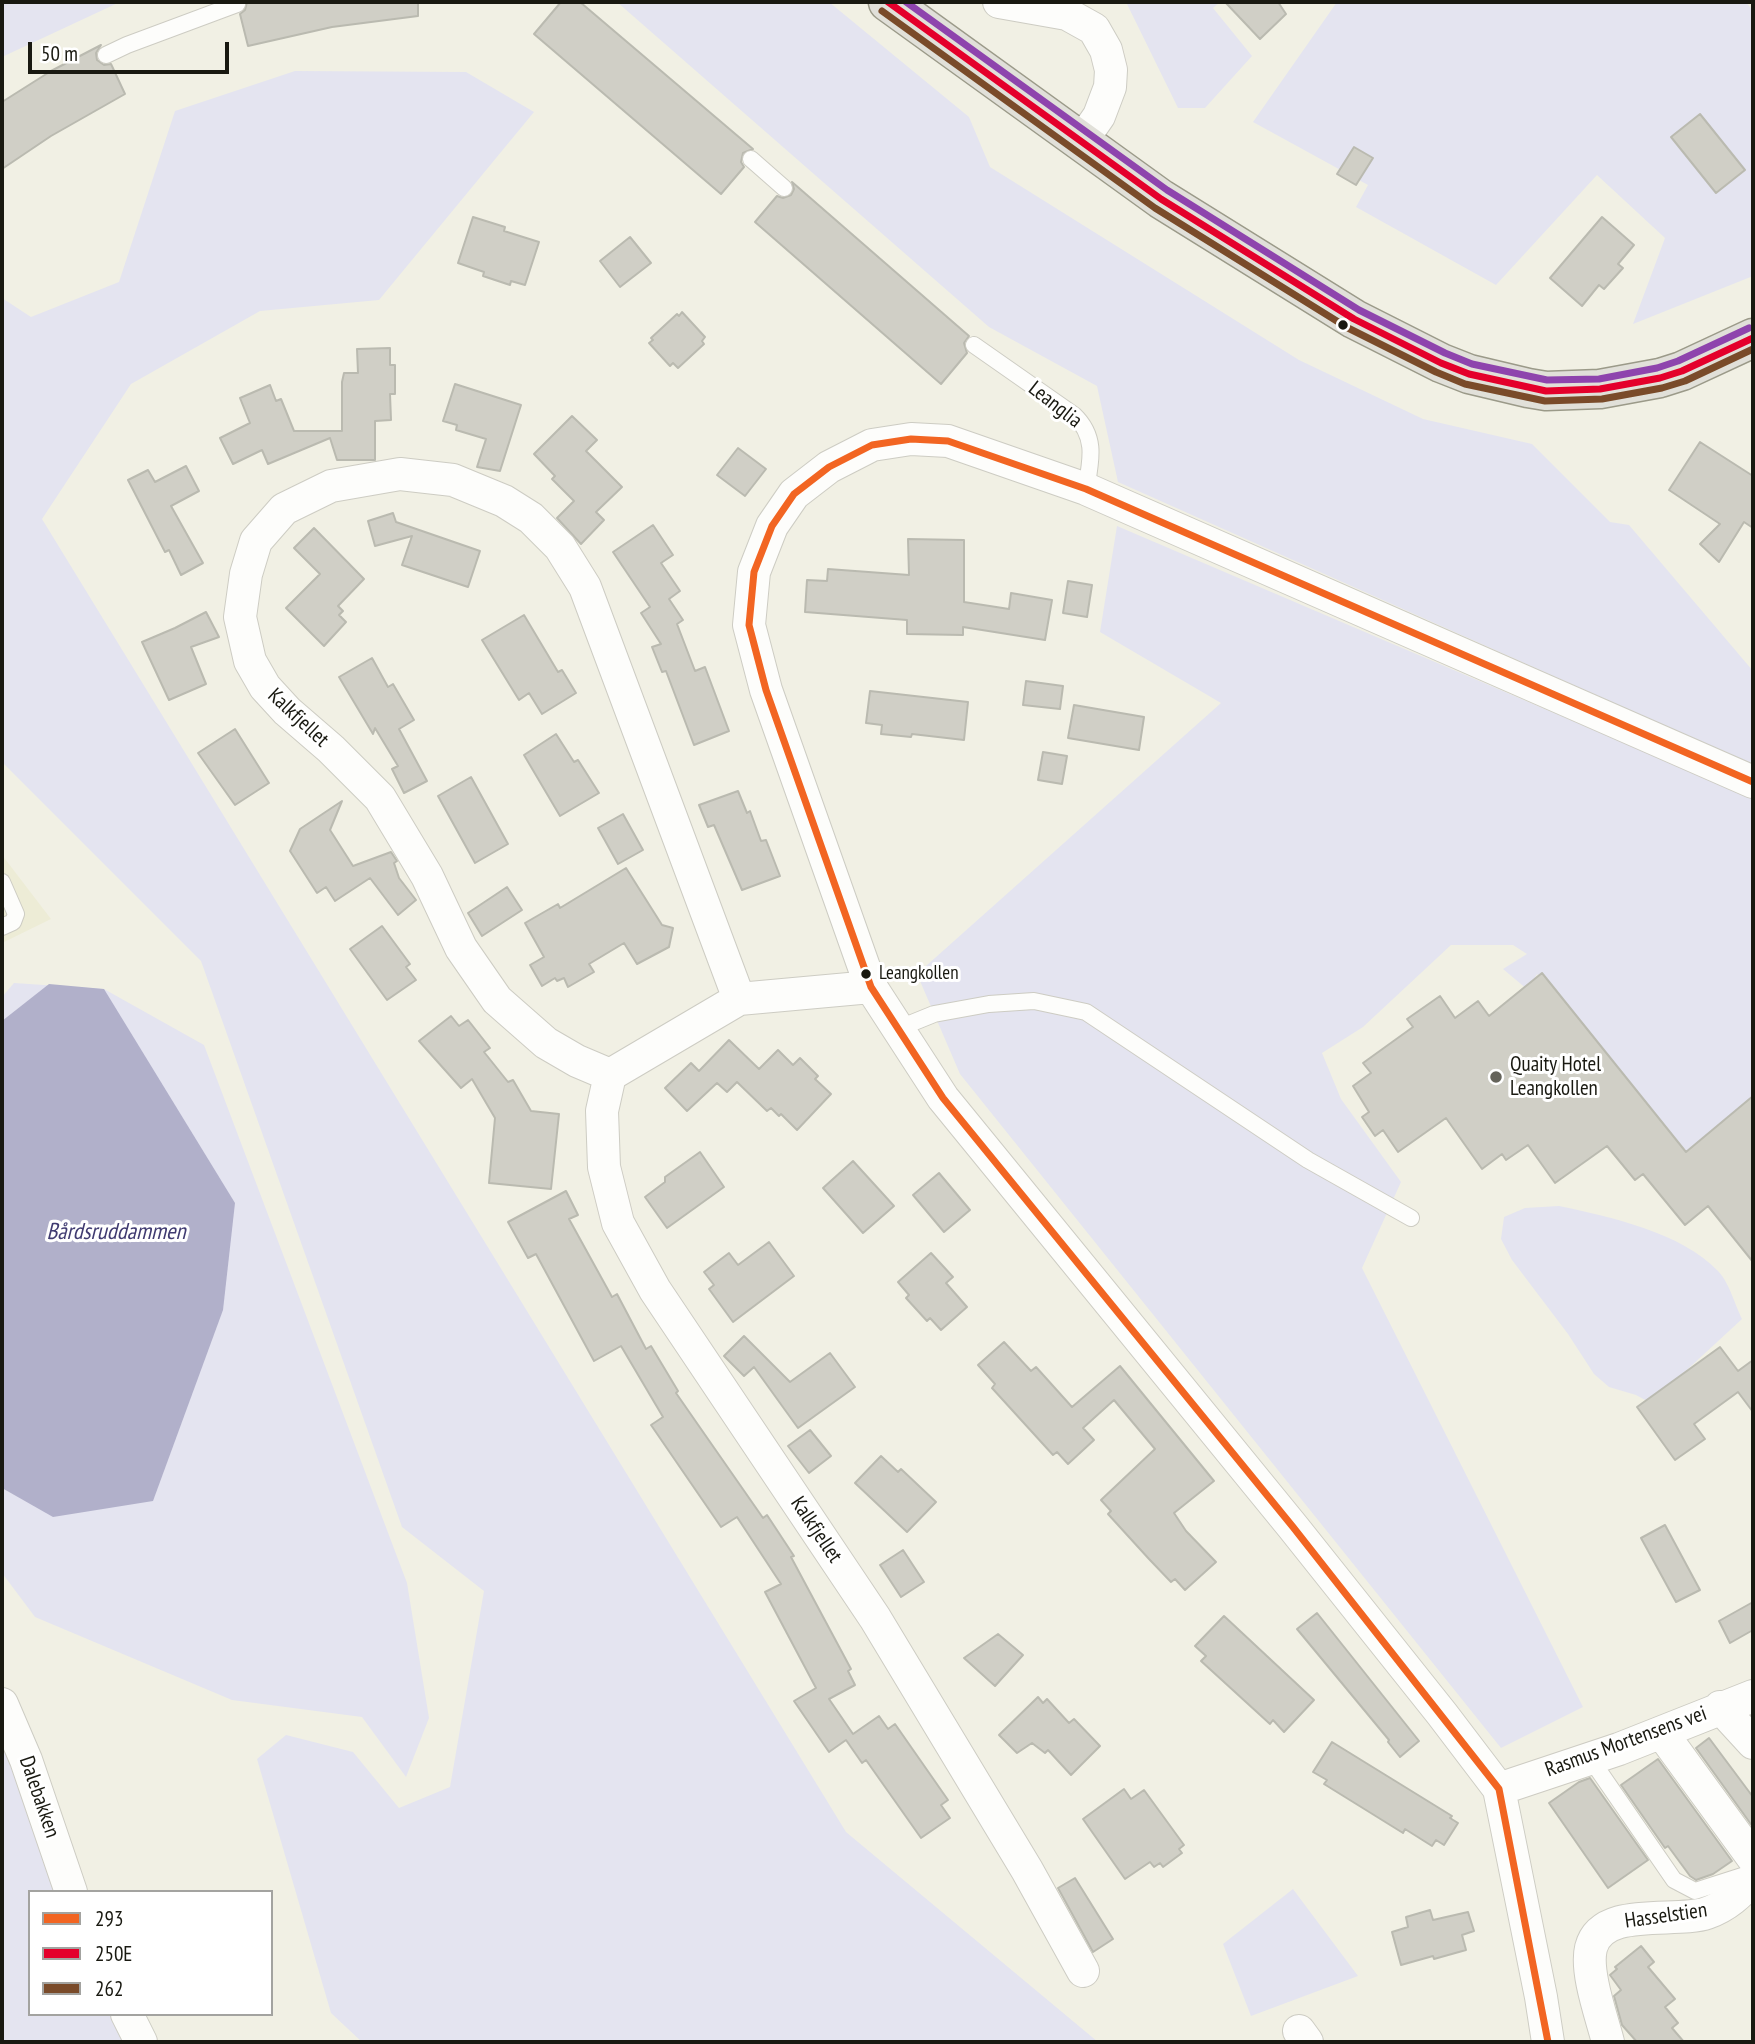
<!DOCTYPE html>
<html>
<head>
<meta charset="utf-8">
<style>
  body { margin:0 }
  #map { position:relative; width:1755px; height:2044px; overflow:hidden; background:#f1f0e4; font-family:"PT Sans Narrow",sans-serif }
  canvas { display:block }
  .frame { position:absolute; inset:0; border:4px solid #191911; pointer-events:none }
  .legend { position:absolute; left:28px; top:1890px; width:245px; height:126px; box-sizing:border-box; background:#fff; border:2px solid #a3a3a0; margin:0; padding:9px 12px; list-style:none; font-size:21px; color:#191911 }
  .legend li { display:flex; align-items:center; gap:14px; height:35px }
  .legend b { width:35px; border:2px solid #a3a3a0 }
  .scale { position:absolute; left:28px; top:42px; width:201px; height:32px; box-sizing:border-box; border:4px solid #191911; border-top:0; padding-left:9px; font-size:21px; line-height:24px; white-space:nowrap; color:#191911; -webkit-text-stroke:5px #fff; paint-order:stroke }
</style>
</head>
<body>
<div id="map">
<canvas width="1755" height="2044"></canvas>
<div class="frame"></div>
<ul class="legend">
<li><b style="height:9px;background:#f26522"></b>293</li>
<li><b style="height:9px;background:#e4002b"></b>250E</li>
<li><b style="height:9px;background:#7a4b2a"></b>262</li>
</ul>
<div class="scale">50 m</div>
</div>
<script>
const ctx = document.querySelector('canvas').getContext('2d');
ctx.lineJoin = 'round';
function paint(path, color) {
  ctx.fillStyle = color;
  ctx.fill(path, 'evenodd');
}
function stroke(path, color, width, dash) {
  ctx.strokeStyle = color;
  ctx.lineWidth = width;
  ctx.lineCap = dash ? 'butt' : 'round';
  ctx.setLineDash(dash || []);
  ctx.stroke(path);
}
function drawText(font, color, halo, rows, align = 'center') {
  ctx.font = font + ' "PT Sans Narrow",sans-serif';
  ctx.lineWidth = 6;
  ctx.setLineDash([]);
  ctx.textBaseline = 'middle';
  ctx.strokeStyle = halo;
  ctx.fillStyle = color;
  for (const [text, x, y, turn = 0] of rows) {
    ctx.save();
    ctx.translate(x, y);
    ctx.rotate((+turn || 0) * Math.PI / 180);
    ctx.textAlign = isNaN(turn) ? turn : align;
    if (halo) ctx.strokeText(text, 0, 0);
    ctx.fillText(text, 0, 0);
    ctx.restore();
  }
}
paint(new Path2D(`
  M2,855l49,64 -49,24z`), '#edecd6');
paint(new Path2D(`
  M2,2h118l-118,55z
  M617,2h212l140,115 21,50 309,193 124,59 109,25 78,78 19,3 124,146v94l-635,-283 -21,-96 -108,-59z
  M1126,2h94l-7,6 39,48 -47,52h-27z
  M1337,2h409l7,9v265l-120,48 32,-86 -68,-63 -101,110 -140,-78 12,-22 -115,-63z
  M295,71l171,1 68,40 -155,188 -119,11 -129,73 -89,135 804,1313 252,210h-736l-31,-29 -74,-254 29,-24 67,17 46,56 51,-21 34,-196 -82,-64 -201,-566 -199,-199v-464l29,19 88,-35 56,-171z
  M1117,526l636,272v315l-60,46 -156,-185 -9,16 -25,-21 24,-15 -14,-9h-62l-88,82 -41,26 19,46 60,83 -39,86 221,439 -82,41 -541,-674 -43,-100 304,-271 -121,-71z
  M14,983l90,6 100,56 203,538 22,135 -23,59 -44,-60 -130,-17 -197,-83 -33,-44v-576z
  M1559,1206c51,11 122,26 159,65 11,11 17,34 24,48l-91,84 -15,-8 -27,-8 -15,-13 -26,-40 -56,-74 -11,-21 3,-22 21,-9z
  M2,1720l56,172h-28v122h81l13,28h-122z
  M1293,1889l65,87 -107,40 -28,-72z`), '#e4e4f0');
paint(new Path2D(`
  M49,984l55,5 131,214 -12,107 -70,191 -100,16 -51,-29v-467z`), '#b1b0ca');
const building = new Path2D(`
  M247,2h171v14l-86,11 -84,19 -8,-32 5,-4z
  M561,2h19l173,147 -10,4 -2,9 3,5 -23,27 -187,-160z
  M1225,2h53l8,12 -26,25z
  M101,45l-5,8 1,7 7,5 7,-1 14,30 -74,42 -49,33v-67l49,-31z
  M1700,114l45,56 -29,23 -45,-56z
  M1354,147l19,11 -17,27 -19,-11z
  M792,182l177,154 -5,7 3,10 -26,31 -186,-162 22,-26 6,2 8,-3 3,-6z
  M473,217l32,10 -1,4 35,11 -14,43 -14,-4 -1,4 -27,-9 1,-4 -26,-9z
  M1602,217l32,28 -16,19 5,4 -19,21 -5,-4 -17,21 -32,-28z
  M630,237l21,26 -31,24 -20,-26z
  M682,312l23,25 -3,4 2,3 -26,24 -5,-5 -3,3 -21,-23 4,-3 -2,-2 26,-24 2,2z
  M390,348v17h5v29h-5l1,26 -16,1v39h-38l-7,-22 -62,26 -6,-14 -29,14 -13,-26 30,-15 -10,-25 30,-13 6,16 5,-2 13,32h48v-49l2,-9h14l-1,-24z
  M455,384l66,21 -21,66 -23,-4 9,-28 -30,-9 1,-5 -14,-4z
  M572,416l25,24 -11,11 36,36 -26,25 8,8 -23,24 -24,-26 17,-17 -22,-22 3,-3 -21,-22z
  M1700,442l53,34v52l-9,-6 -25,40 -19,-18 20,-20 -51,-34z
  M738,448l28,21 -21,27 -28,-21z
  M186,466l13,25 -28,15 32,57 -22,12 -12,-25 -4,2 -37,-72 20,-10 7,12z
  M393,513l3,9 84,29 -12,36 -66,-22 10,-29 -37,10 -7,-25z
  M653,525l20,30 -12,8 19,28 -11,8 14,21 -6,4 18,47 10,-4 24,64 -35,14 -28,-74 -4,1 -10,-25 9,-3 -20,-31 9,-6 -37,-55z
  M314,528l50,51 -26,27 5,5 -4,4 7,7 -22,24 -38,-38 34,-34 -26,-26z
  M908,539l56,1v62l45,7 2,-16 41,7 -7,40 -82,-13v8l-56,-1v-14l-102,-8 2,-32 20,1 1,-12 81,6z
  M1068,581l24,4 -5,32 -24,-4z
  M206,612l13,25 -28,10 15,37 -37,16 -27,-58 33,-14z
  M524,615l34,57 4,-2 14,23 -34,21 -13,-21 -10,7 -37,-60z
  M372,658l16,29 5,-3 21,36 -15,9 28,52 -23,12 -12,-24 6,-3 -23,-38 -2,6 -34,-57z
  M1026,681l37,5 -3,23 -37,-4z
  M870,691l98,11 -4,38 -52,-6 -1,3 -30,-3 1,-9 -16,-2z
  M1074,705l70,12 -5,33 -71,-12z
  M235,729l34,54 -34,22 -37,-52z
  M556,734l18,28 4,-2 21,33 -39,23 -36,-61z
  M1043,752l24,4 -5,28 -24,-4z
  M471,777l37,67 -33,19 -37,-67z
  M738,791l9,22 3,-2 11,30 5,-1 14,36 -38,14 -28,-65 -6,2 -9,-22z
  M342,801l-12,29 23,36 38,-14 6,9 -3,2 5,15 17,22 -18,15 -28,-37 -35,23 -9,-14 -9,6 -27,-42 10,-22z
  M623,814l20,36 -25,14 -20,-36z
  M626,868l36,57 11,3 -4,19 -32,17 -13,-21 -35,21 5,8 -26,15 -4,-9 -7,3 -2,-3 -13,8 -12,-21 14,-8 -19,-34 33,-19 2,4z
  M507,887l15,23 -40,26 -14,-23z
  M382,926l28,38 -4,3 10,13 -29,20 -37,-51z
  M1542,973l144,179 67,-56v166l-45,-56 -23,19 -42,-51 -8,6 -28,-34 -52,37 -27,-38 -22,15 -4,-6 -20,15 -36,-51 -48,34 -15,-22 -8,6 -13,-19 7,-5 -16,-26 18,-13 -8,-10 50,-36 -6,-8 33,-23 15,22 23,-17 11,15z
  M451,1016l8,10 9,-6 22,28 -6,4 24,30 5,-2 18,31 28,3 -8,75 -62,-6 6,-65 -23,-39 -11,9 -42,-47z
  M729,1040l30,29 19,-19 15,15 7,-7 18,18 -3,3 16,15 -34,36 -16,-16 -2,2 -8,-8 -4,3 -30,-29 -10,10 -10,-9 -30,28 -22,-23 26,-25 8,8z
  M700,1152l24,35 -57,41 -22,-31 20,-15v-5z
  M853,1161l41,45 -31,27 -40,-45z
  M939,1173l31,37 -26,22 -31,-37z
  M566,1191l12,24 -9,4 43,78 5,-3 29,55 5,-3 27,45 -2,2 25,36 62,89 4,-3 27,41 -3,1 60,112 -3,2 7,14 -26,14 24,35 26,-18 9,13 7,-5 53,76 -7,5 9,13 -29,20 -55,-78 -4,3 -16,-23 -17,12 -35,-51 22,-13 -51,-96 16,-8 -44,-67 -16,10 -70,-102 12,-8 -42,-71 -27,15 -58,-107 -8,4 -20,-36z
  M769,1242l25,34 -61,46 -24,-33 5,-4 -10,-13 25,-19 9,12z
  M931,1253l22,24 -7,6 21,24 -26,23 -11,-12 -3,3 -21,-23 3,-3 -11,-13z
  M744,1336l46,46 40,-29 25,34 -57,41 -44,-61 -10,9 -20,-20z
  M1004,1342l27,29 5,-4 36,40 48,-41 94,115 -40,32 12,18 30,31 -31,28 -10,-11 -4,3 -22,-23 -41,-45 3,-3 -10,-11 54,-51 -41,-49 -31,28 11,12 -26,24 -11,-12 -4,3 -61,-67 3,-4 -17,-19z
  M1720,1347l18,24 15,-11v52l-15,-20 -44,32 11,15 -30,21 -38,-53z
  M810,1430l21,26 -22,17 -21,-27z
  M881,1456l17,16 3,-3 35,33 -29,30 -52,-49z
  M1665,1525l35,65 -24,12 -35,-64z
  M903,1550l21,32 -23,15 -21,-32z
  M1753,1602v28l-23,13 -11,-22z
  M1317,1613l102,128 -19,16 -12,-15 1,-2 -92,-111z
  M1224,1616l90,84 -30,32 -11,-12 -3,4 -69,-63 5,-5 -11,-10z
  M998,1634l25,21 -28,31 -31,-28z
  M1038,1697l5,6 4,-4 22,24 5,-4 26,27 -29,29 -23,-25 -3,3 -13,-10 -15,10 -18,-18z
  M1709,1738l44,59v30l-57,-79z
  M1332,1742l120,74 -2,2 8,5 -14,22 -8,-5 -4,6 -27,-17 -2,4 -79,-49 3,-4 -14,-8z
  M1658,1759l74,102 -19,13 -17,6 -6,-4 -22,-30 -3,2 -44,-63z
  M1590,1778l58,82 -40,28 -59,-85 30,-21z
  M1124,1789l7,10 13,-9 40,55 -5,4 3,4 -19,14 -3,-4 -6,4 -4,-5 -25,17 -42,-60z
  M1075,1878l38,61 -20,13 -35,-64z
  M1430,1910l3,10 35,-8 6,19 -12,4 4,15 -32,9 -1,-3 -32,9 -9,-33 16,-5 -2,-10z
  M1641,1946l13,16 -6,5 27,32 -10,8 13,16 -6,5 12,14h-47l-15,-17 -8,-29 7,-6 -11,-15 7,-6 -2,-2z`);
paint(building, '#d0cfc6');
stroke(building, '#babab0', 2);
const service = new Path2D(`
  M106,55l21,-10 110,-41
  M751,159l33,29
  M974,345l100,70c23,22 17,45 12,74
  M2,882l14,32 -3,8 -11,5
  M897,1029l37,-15 55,-10 45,-3 52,11 222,148 103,58
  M1590,1758l84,122 21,11 53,-17`);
const minor = new Path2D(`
  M999,2l68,12 27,15 12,21 5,20 -1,17 -11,29 -18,26
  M739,999l-154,-412 -25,-40 -29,-29 -27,-17 -51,-21 -53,-6 -69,12 -47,23 -28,32 -10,33 -6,43 10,44 15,26 22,24 44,38 49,49 47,78 34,72 36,52 49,43 31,18 33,14 129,-76 132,-12
  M610,1075l-8,36 2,56 14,56 37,67 220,328 152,252 56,101
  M2,1704l24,56 45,132
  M1720,1707l33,36
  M1662,1733l91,125
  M1499,1789l120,-40 134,-53
  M127,2014l14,28
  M1299,2031l8,11
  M1548,2042l-7,-45 -42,-208 -57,-75 -149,-187 -350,-429 -72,-111 -105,-297 -17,-65 5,-53 18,-46 22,-32 35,-27 43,-22 39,-6 37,2 138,48 667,293
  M1608,2042c-6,-24 -23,-70 -17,-94 11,-43 85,-24 116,-35 20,-7 32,-19 46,-34`);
const primary = new Path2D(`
  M888,2l273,197 193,120 87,44 28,11 59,14 18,3 54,-2 60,-11 22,-7 71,-33`);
stroke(service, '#cdccc3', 18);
stroke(minor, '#cdccc3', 34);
stroke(primary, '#9b9a89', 41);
stroke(service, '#fdfdfb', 16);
stroke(minor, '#fdfdfb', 32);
stroke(primary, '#e1e0d9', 38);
stroke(new Path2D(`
  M1548,2042l-49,-253 -206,-262 -350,-429 -72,-111 -105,-297 -17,-65 5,-53 18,-46 22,-32 35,-27 43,-22 39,-6 37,2 138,48 667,293`), '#f26522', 7);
stroke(new Path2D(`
  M888,2l273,197 193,120 87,44 28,11 77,17 54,-2 60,-11 22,-7 71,-33`), '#e4002b', 7);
stroke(new Path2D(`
  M882,11l273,197 193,120 88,44 29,12 80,17 57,-2 60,-11 23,-7 68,-32`), '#7a4b2a', 7);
stroke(new Path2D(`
  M906,2l261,188 192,120 86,43 27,11 75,16 52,-1 58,-11 21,-7 71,-33`), '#8e44ad', 7);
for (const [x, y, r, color] of [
  [1343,325,6,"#191911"],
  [866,974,6,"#191911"],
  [1496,1077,7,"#65645b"]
]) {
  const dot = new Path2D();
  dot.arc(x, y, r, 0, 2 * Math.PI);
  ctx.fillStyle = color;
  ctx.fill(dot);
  stroke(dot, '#fff', 2.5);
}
drawText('19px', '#191911', '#fff', [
  ["Leangkollen",879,974]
], 'left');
drawText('21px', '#191911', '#fff', [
  ["Leanglia",1055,405,38],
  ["Kalkfjellet",298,718,43],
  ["Kalkfjellet",816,1530,56],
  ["Rasmus Mortensens vei",1626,1742,-20],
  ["Dalebakken",39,1797,71],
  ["Hasselstien",1666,1916,-8]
]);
drawText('21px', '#191911', '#fff', [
  ["Quaity Hotel",1510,1065],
  ["Leangkollen",1510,1089]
], 'left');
drawText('italic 23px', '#403b71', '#fff', [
  ["Bårdsruddammen",116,1232]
]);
</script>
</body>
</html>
